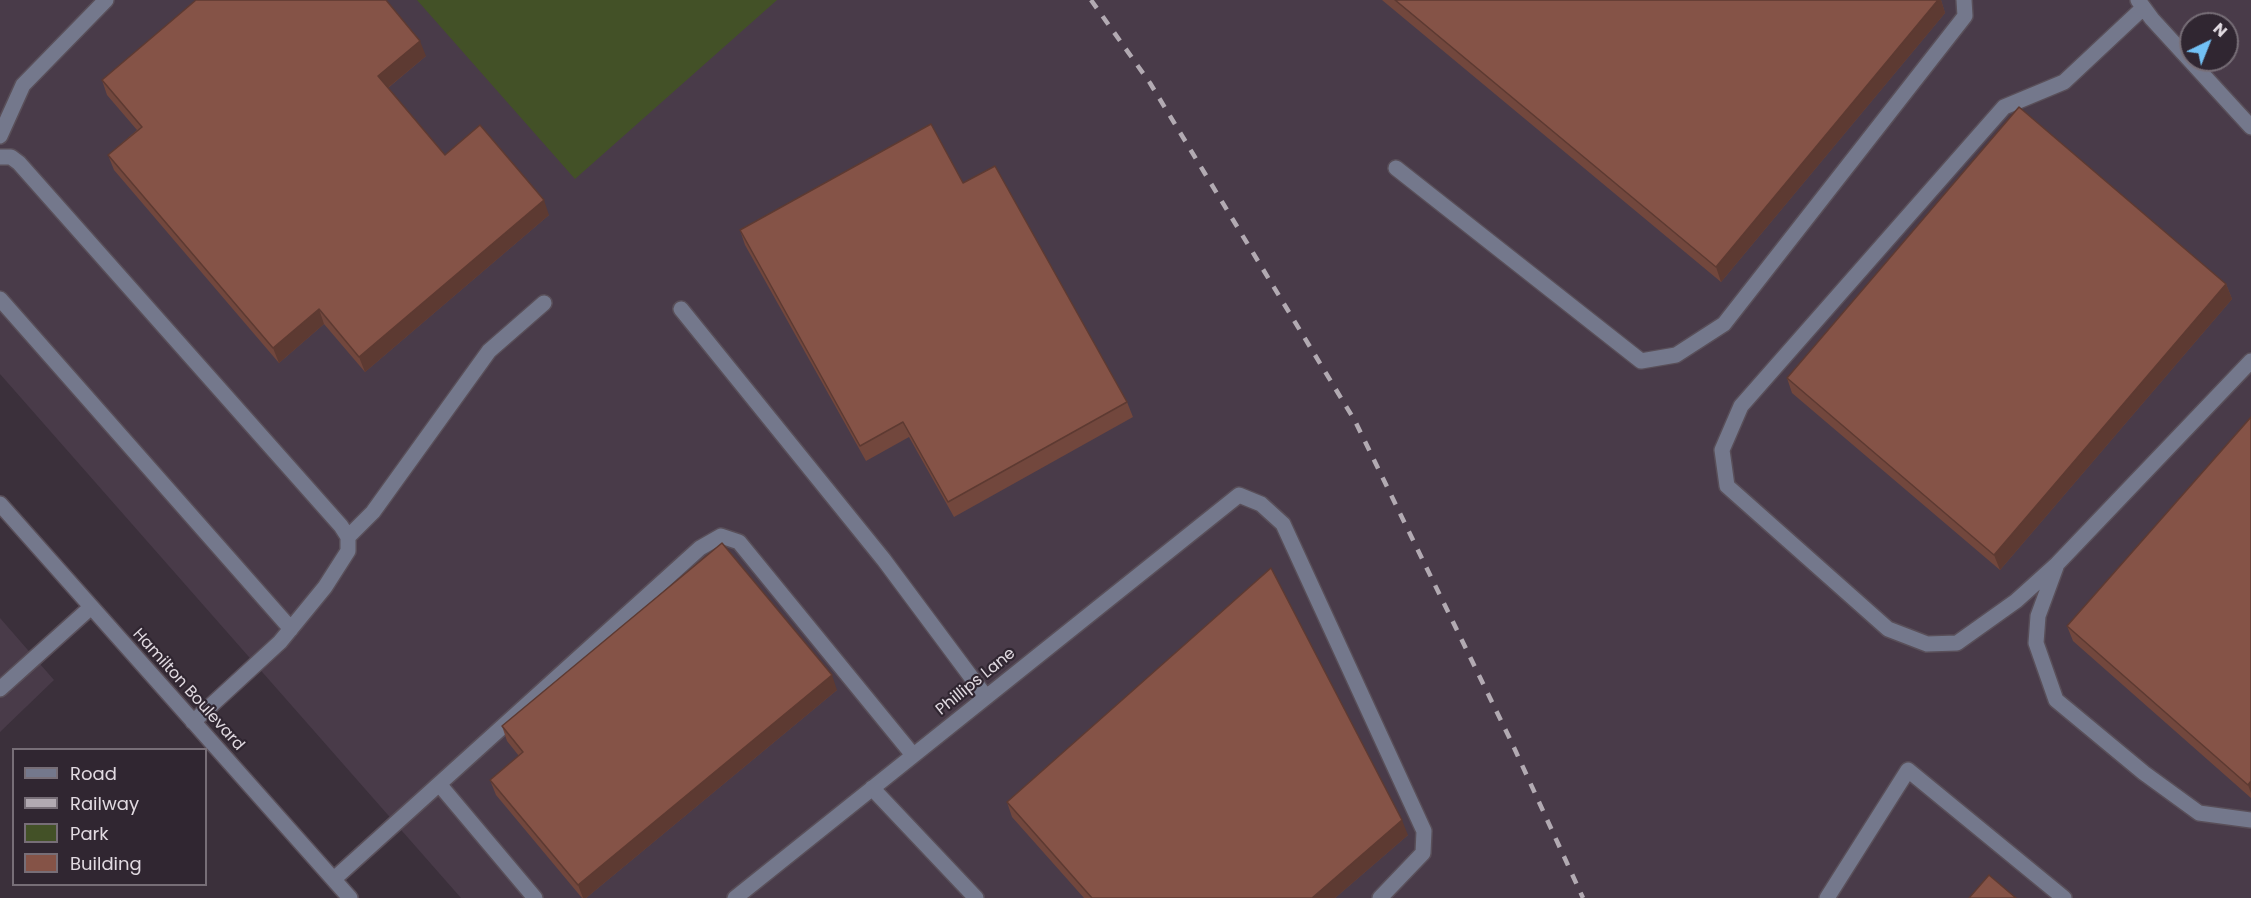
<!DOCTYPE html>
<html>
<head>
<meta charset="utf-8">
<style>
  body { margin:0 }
  #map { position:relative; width:2251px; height:898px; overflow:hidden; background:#3b303b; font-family:Poppins,sans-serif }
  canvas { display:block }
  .legend { position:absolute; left:12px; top:748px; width:195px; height:138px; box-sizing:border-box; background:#302631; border:2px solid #776e77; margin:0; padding:8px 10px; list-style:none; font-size:18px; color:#e1dae1 }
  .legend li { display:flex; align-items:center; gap:12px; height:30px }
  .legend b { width:30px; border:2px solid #776e77 }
  .north { position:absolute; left:2179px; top:12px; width:60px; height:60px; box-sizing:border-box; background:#302631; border:2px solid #776e77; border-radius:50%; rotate:43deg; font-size:16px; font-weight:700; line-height:24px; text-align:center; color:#e1dae1 }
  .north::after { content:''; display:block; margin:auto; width:21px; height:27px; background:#72c1f5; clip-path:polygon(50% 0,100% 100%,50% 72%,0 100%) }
</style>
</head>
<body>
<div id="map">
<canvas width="2251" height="898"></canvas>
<ul class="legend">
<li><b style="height:8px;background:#74788c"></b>Road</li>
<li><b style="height:8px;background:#b2aab2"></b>Railway</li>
<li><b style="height:16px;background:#435127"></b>Park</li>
<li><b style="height:16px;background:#855347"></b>Building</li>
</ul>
<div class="north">N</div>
</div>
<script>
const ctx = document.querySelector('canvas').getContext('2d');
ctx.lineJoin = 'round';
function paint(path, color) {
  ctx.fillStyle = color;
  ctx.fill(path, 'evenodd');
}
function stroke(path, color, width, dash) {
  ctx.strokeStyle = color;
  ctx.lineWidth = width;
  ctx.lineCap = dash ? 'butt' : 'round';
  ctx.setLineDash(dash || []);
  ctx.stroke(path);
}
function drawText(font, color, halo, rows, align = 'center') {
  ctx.font = font + ' Poppins,sans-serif';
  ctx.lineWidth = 4.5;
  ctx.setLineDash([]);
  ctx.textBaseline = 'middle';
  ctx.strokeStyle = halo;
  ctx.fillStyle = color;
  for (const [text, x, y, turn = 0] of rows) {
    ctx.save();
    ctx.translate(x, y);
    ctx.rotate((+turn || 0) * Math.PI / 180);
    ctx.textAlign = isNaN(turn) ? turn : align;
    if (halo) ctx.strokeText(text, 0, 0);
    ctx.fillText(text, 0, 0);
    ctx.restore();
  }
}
paint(new Path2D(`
  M0,0h2251v898h-1790l-461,-524zM2191,24h36v36h-36z
  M0,618l54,62 -54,52z`), '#493b49');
paint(new Path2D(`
  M417,0h360l-202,179z`), '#435127');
const minor = new Path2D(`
  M2138,0l14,19 99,108
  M2143,8l-79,74 -60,25 -263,299 -19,44 5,36 161,143 39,15 30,-1 59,-42 41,-37 194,-203
  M0,136l23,-51 83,-85
  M0,157h11l8,6 322,363 7,11v14l-23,36 -45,55 -87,80
  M1396,168l245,193 35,-6 48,-31 241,-308 -1,-16
  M0,299l291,330
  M681,309l203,251 102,137
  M0,504l350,394
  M348,537l25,-25 116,-161 55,-48
  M2056,567l-18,49 -2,27 20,57 88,73 55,40 52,7
  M0,689l90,-81
  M439,784l96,114
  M872,788l104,110
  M334,879l366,-331 21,-12 18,6 174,213
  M735,898l504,-403 22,9 22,20 141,307 -1,22 -43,45
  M1827,898l81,-128 156,128`);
stroke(minor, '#594f59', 18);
stroke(minor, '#74788c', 15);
stroke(new Path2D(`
  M1091,0l59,83 205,338 156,320 72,157`), '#b2aab2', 4.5, [10, 10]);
paint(new Path2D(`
  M1382,0h559l4,13 -224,269z
  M426,56l-38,32 57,67 104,60 -184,157 -41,-48 -45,39 -165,-193 -6,-15 29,-25 -30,-35 -5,-15z
  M963,183l164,219 6,15 -179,100 -45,-80 -43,24 -121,-216 -5,-15z
  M2226,284l6,15 -232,271 -208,-177 -5,-15z
  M2251,417v381l-178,-157 -6,-15z
  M837,690l-251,208h-4l-86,-103 -6,-15 29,-24 -12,-15 -5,-15z
  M1007,802l401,33 -73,63h-251l-72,-81z`), '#72473d');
paint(new Path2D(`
  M1938,0h3l4,13 -224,269 -5,-15z
  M420,41l6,15 -42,35 -6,-15z
  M544,200l5,15 -184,157 -6,-15z
  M2226,284l6,15 -232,271 -6,-15z
  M319,309l5,15 -45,39 -6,-15z
  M832,675l5,15 -251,208h-3l-5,-13z
  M2251,781v12l-3,-8z
  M1402,820l6,15 -73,63h-23z`), '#5d3a32');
const building = new Path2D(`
  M196,0h190l34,41 -42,35 67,79 35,-30 64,75 -185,157 -40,-48 -46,39 -165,-193 34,-28 -40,-47z
  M1395,0h543l-222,267z
  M2019,107l207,177 -232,271 -207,-177z
  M931,124l32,59 32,-17 132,236 -179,100 -45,-80 -43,24 -120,-216z
  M2251,417v364l-3,4 -181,-159z
  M722,543l110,132 -254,210 -88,-105 33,-28 -21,-26z
  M1271,568l131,252 -90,78h-220l-85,-96z
  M1989,875l27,23h-47z`);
paint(building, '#855347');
stroke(building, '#5d3a32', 1.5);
drawText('16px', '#e1dae1', '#302631', [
  ["Phillips Lane",976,682,-39],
  ["Hamilton Boulevard",188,690,48]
]);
</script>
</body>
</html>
